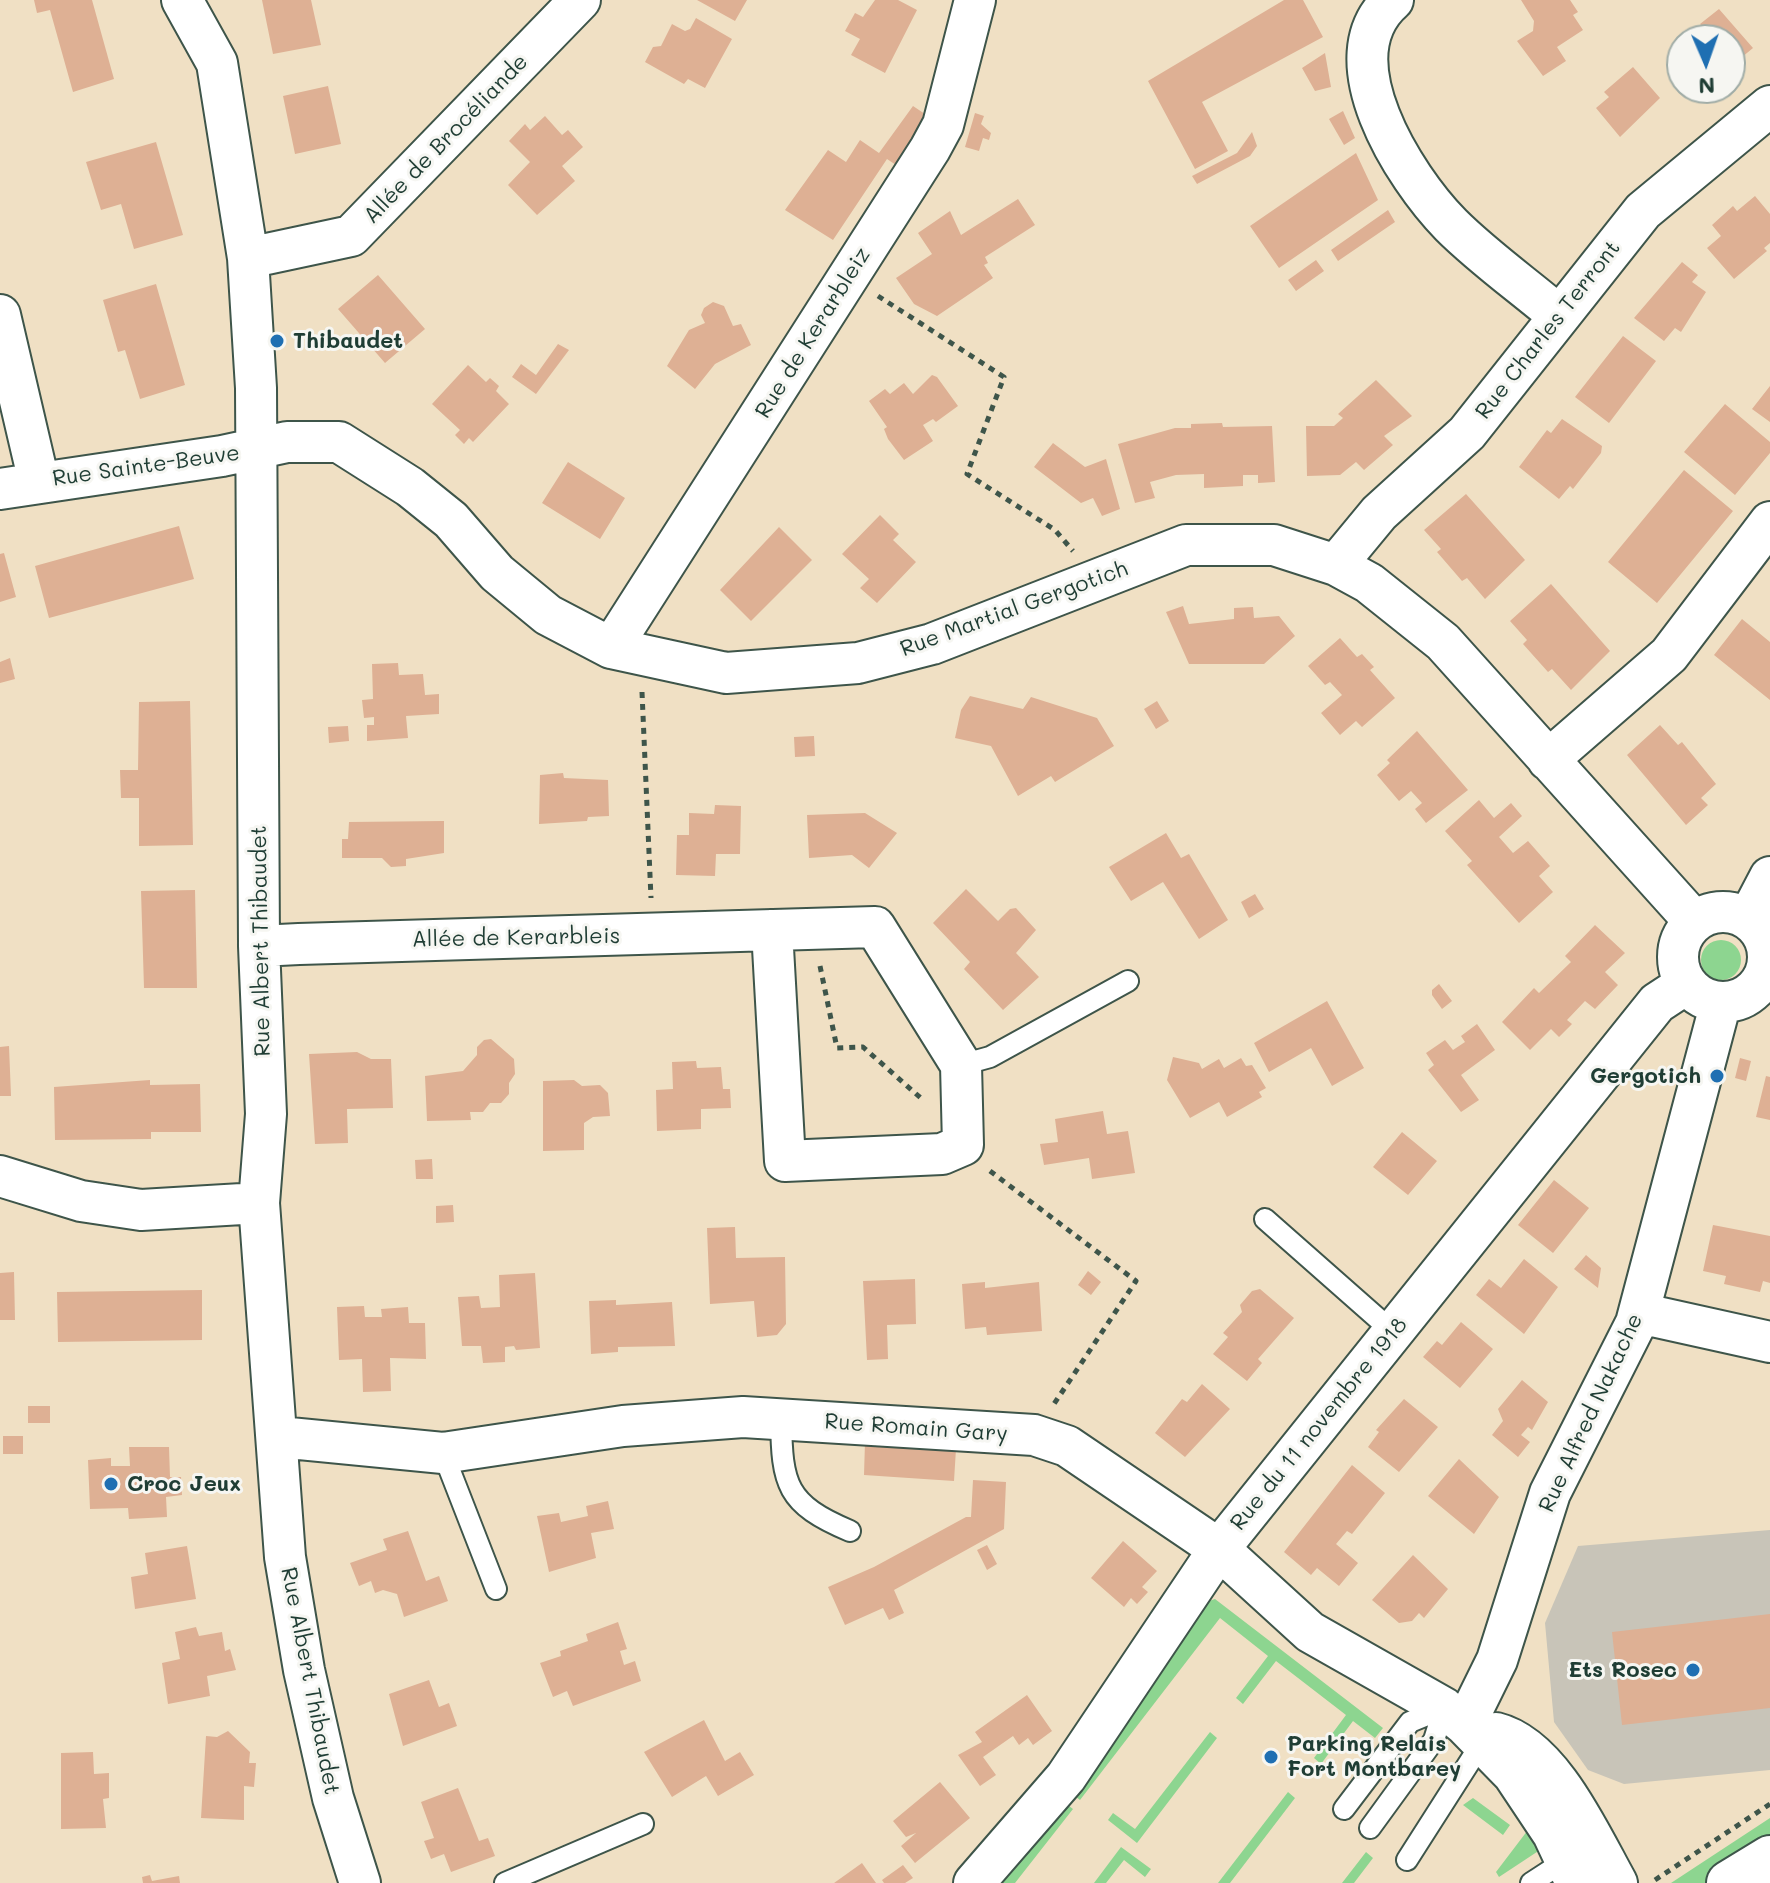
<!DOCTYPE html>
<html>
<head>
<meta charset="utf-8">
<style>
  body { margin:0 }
  #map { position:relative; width:1770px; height:1883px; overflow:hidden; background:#f0e0c4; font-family:Mali,sans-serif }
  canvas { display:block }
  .north { position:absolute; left:1666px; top:24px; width:80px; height:80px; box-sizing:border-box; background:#f6f6f2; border:2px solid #a0aca6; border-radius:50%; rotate:178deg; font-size:22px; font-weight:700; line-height:32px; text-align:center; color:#1f3d34 }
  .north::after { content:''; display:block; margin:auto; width:28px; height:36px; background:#1f6fb2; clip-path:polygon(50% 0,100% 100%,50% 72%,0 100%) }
</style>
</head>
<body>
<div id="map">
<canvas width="1770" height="1883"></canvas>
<div class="north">N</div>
</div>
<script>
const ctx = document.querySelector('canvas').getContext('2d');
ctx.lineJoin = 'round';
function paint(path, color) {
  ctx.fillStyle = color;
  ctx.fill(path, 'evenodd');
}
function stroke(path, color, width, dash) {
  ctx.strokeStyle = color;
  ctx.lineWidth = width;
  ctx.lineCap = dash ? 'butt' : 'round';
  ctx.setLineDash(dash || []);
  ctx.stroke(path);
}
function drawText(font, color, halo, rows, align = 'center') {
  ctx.font = font + ' Mali,sans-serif';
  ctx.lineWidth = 6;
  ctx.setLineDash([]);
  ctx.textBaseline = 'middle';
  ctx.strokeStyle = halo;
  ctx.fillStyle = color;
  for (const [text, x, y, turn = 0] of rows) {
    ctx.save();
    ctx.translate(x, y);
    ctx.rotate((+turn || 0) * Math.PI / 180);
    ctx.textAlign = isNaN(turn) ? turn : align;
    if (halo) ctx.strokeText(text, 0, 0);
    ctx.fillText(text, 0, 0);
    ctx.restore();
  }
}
paint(new Path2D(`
  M1770,1530v240l-146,14 -36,-14 -34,-48 -9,-99 33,-77z`), '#c8c4b8');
paint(new Path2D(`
  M1701 960a20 20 0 1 1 40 0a20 20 0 1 1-40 0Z
  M1215,1599l168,129 -8,10 -22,-17 -32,43 -7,-6 32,-43 -70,-54 -33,43 -7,-6 32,-42 -48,-38 -140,182 -8,-6 134,-192z
  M1210,1732l7,6 -80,105 -29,-23 5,-7 22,16z
  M1288,1792l7,6 -65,85h-12z
  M1473,1798l37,27 -7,10 -40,-30z
  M1065,1803l8,6 -58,74h-19z
  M1770,1818v24l-62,41h-37z
  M1534,1822l15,22 -50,33 -3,-5z
  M1121,1847l30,22 -6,8 -21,-17 -18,23h-12z
  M1366,1852l7,6 -19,25h-12z`), '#8dd590');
paint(new Path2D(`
  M34,0h58l22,79 -41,13 -23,-82 -13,3z
  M262,0h49l10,45 -48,9z
  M697,0h50l-12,21z
  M875,0h23l19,10 -32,63 -34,-18 9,-16 -15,-8 10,-18 8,4z
  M1284,0h19l20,37 -121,65 26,49 -33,18 -47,-88z
  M1521,0h49l8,12 -5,3 10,15 -26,17 9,14 -23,15 -26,-35 16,-10 1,-10z
  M1719,9l34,39 -23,19v-27h-36l12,-10 -6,-6z
  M696,18l36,21 -27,49 -17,-9 -4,5 -39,-22 8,-15 8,-1 11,-22 13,7 5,-2z
  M1325,53l6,34 -16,4 -13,-23z
  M1633,67l27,31 -40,39 -24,-29 13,-11 -5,-5z
  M328,86l13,58 -46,10 -12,-58z
  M913,106l18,12 -32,49 -12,-8 -54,81 -48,-30 43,-60 18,12 14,-22 19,13z
  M1343,111l12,27 -11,7 -15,-26z
  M975,113l9,3 -3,8 10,9 -2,7 -6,-2 -4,13 -14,-4z
  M545,116l17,19 6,-5 15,17 -21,19 13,15 -38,34 -29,-30 22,-23 -21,-21 16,-17 5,6z
  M1252,132l5,14 -7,10 -53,28 -5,-8 45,-23z
  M156,142l27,93 -49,14 -13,-45 -20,6 -15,-48z
  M1356,153l22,47 -99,68 -29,-42z
  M1755,196l15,18v29l-6,5 3,3 -33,28 -27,-31 14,-12 -9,-11 21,-19 4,5z
  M1018,199l17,26 -50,32 3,6 -4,2 9,13 -56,38 -23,-12 -18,-26 36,-24 -14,-21 32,-22 11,24z
  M1388,210l7,12 -57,39 -7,-11z
  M1316,260l8,11 -28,20 -8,-11z
  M1682,262l16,13 -6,7 14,10 -25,40 -6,-4 -11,13 -30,-23z
  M378,275l47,54 -40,34 -47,-54z
  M156,284l29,101 -45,14 -15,-49 -7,2 -15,-52z
  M713,302l11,4 9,20 8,-2 10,21 -36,19 -20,25 -28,-23 22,-36 16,-7 -4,-8 3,-7z
  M1623,336l33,25 -47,62 -34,-26z
  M558,344l11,6 -33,44 -24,-17 9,-13 15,11z
  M468,365l18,17 4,-4 9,8 -3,5 13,13 -36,38 -4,-4 -5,6 -9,-9 5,-5 -28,-26z
  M932,375l5,2 21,29 -22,16 -3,-3 -10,6 10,16 -29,19 -16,-21 -4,-10 3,-2 -18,-26 16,-12 5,5 14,-11 9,11z
  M1376,380l36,36 -28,20 9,9 -29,25 -8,-8 -16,13 -33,1 -1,-50h28l9,-8 -5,-4z
  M1770,386v36l-18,-13z
  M1725,404l45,38v11l-35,42 -51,-43z
  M1562,419l40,27 -1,7 -28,36 -3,-3 -11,13 -40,-32 28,-37 4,3z
  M1222,423l1,4 49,-1 3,56 -17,1v-8h-15v11l-39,2v-14l-28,1 -26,7 5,16 -20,5 -17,-59 57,-16h16v-4z
  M1053,443l32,24 21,-8 14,50 -18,7 -9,-18 -12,5 -47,-36z
  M568,462l57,36 -25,41 -58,-36z
  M1684,470l49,41 -76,92 -49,-41z
  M1466,494l59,66 -40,39 -18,-21 -5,3 -25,-29 4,-3 -17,-19z
  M880,515l19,19 -6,6 23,22 -39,41 -17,-15 9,-9 -27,-25z
  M179,526l15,53 -145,39 -14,-52z
  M779,527l33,33 -61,61 -31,-31z
  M4,553l12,44 -16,5v-48z
  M1551,584l59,67 -39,39 -19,-21 -4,3 -25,-28 4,-4 -17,-19z
  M1183,606l6,18 45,-5v-11l19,-1 1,11 25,-2 16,20 -31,28h-75l-23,-52z
  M1742,619l28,23v58l-56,-45z
  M1340,638l17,19 5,-3 12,13 -4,3 25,28 -33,29 -6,-6 -16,14 -19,-22 21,-18 -12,-13 -5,3 -17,-19z
  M10,658l5,21 -15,4v-21z
  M398,663l1,12 24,-1 2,21 14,-1v20l-33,2 2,22 -41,3v-16h7v-8l-10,1 -2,-18 11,-1 -1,-35z
  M970,696l53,13 8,-12 66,21 17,28 -59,36 -4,-6 -33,20 -27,-50 -36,-8 6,-28z
  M190,701l3,144 -54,1v-48h-18l-1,-28h18l1,-68z
  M1157,701l12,20 -13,8 -12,-20z
  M1660,725l18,20 4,-3 34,42 -15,14 7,7 -22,20 -59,-70z
  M348,726l1,15 -20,2 -1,-16z
  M1417,731l51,59 -42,33 -11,-14 7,-6 -11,-12 -12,10 -22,-26 13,-12 -3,-3z
  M814,736l1,20 -20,1 -1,-20z
  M563,773l1,5 44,2 1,36 -21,1 -1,4 -48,3 1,-49z
  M1479,800l15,18 17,-15 11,13 -23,21 14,16 15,-12 22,25 -11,10 14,16 -34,31 -52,-58 5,-4 -27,-30z
  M715,805l26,1 -1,48h-24l-1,22 -39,-1 1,-40h12v-22l25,1z
  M865,813l32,20 -28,35 -17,-13 -43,3 -2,-43z
  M444,821v32l-38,6v7l-15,1 -9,-9h-40v-19h6l1,-17z
  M1166,833l15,25 8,-4 39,66 -29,19 -36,-57 -32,19 -22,-34z
  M966,889l32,32 12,-12 6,-1 20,22 -20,23 23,24 -36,33 -39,-41 6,-7 -37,-39z
  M195,890l2,98h-53l-3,-97z
  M1255,894l9,15 -15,9 -8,-16z
  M1595,925l30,28 -20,19 13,13 -23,24 -10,-8 -18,19 5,4 -13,13 -8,-8 -21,21 -28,-28 32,-34 5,5 32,-31 -6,-6z
  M1439,984l13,17 -10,8 -10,-14v-5z
  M1327,1001l37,67 -32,18 -21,-38 -42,24 -15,-29z
  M1477,1024l18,26 -34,25 18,25 -18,12 -33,-42 6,-5 -8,-12 19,-13 8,10 12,-8 -4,-6z
  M491,1039l23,20 1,15 -6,9v11l-8,9h-11l-7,9h-13l1,8 -44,1 -2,-45 38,-5 14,-16v-8l7,-7z
  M9,1046l2,50h-11v-49z
  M357,1052l14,7h20l2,49 -46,1 1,34 -33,1 -6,-90z
  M1173,1057l26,6 3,6 17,-10 5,9 17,-10 5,8 6,-1 14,23 -7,4 3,5 -35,20 -8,-15 -29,16 -23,-38z
  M1740,1058l11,3 -5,20 -11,-3z
  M696,1061l1,7 24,-1 2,22h7l1,19 -30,1v20l-44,2 -1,-41 17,-1 -1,-27z
  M1766,1076l4,1v43l-14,-3z
  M150,1080v5l50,-1 1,48h-50v7l-96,1 -1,-53z
  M574,1080l8,6 18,-1 8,8 2,23 -17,1 -9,6v27l-41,1v-70z
  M1103,1111l4,23 21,-3 7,42 -43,6 -3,-21 -45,7 -4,-21 18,-2 -3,-23z
  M1402,1132l35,29 -29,34 -35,-28z
  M432,1159l1,20h-17l-1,-19z
  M1554,1180l35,28 -36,45 -35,-28z
  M453,1205l1,17 -18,1v-17z
  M1713,1225l57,11v47l-7,-2 -3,11 -36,-8 2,-8 -23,-5z
  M735,1227l1,31 49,-1 1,67 -9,11 -20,2 -3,-36 -44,3 -3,-76z
  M1586,1255l15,13 -3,20 -24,-19z
  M1524,1259l34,28 -34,47 -48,-39 13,-16 12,9z
  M1088,1271l13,11 -10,13 -13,-10z
  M14,1272l1,48h-15v-47z
  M535,1273l5,75 -24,2 -2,-4 -9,1v15l-22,1 -2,-17h-19l-4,-49 21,-1 2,12 19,-1 -1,-32z
  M915,1279l1,45 -29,1 1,34 -21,1 -4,-79z
  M985,1282v6l54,-6 3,49 -55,4 -1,-8 -21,2 -3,-45z
  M1260,1289l34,29 -36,41 4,4 -15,18 -34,-27 15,-17 -5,-4 19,-21 -2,-7 12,-14z
  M202,1290v50l-144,2 -1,-50z
  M616,1300v5l56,-3 3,44 -57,1v5l-27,2 -2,-53z
  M364,1306l1,11h17l-1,-8 27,-2 1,16h16l1,36 -36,-1 1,33 -28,1 -1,-33 -23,1 -2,-53z
  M1461,1322l32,27 -33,39 -37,-31 14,-16 5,4z
  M1522,1380l26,22 -16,28 -4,-3 -7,8 9,7 -12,15 -26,-22 11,-14 -5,-12z
  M1202,1384l28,25 -45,48 -30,-24 27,-34 5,3z
  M1404,1399l34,28 -39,45 -31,-25 11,-15 -3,-2z
  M28,1406h22v17h-22z
  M3,1436h20v18h-20z
  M865,1442l91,7 -2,32 -90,-6z
  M129,1447h40l1,30h11l1,18 -16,2 1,20 -38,2 -1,-11 -38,1 -2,-49 23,-2v8h19z
  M1459,1459l40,38 -25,37 -46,-38z
  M1352,1465l33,28 -33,41 -5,-3 -11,13 22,19 -19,23 -22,-18 -6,7 -27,-23z
  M973,1480l33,2 -2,47 -110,61 10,23 -15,7 -6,-12 -38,17 -17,-38 46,-20 92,-50h5z
  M608,1501l6,28 -23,4 5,25 -47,14 -12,-56 22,-3 2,9 27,-6 -2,-10z
  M408,1531l18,50 13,-5 9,25 -44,16 -7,-23 -14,-4 -8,3 -4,-12 -12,5 -9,-23 37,-13 -4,-11z
  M1123,1541l34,30 -15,16 6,5 -11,12 -6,-6 -7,9 -33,-29z
  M987,1545l10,19 -10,6 -10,-20z
  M187,1546l9,53 -61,10 -4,-32 17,-3 -3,-21z
  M1413,1555l35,34 -24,29 -5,-5 -7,8 -13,2 -27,-23z
  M1770,1614v94l-148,17 -10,-93z
  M618,1622l9,27 -7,2 4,14 11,-4 6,20 -68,25 -6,-15 -14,6 -13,-34 21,-7 -1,-5 28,-10 -2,-7z
  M196,1627l3,9 23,-4 3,19 5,-2 6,21 -29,6 3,20 -42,8 -6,-41 18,-4 -5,-27z
  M429,1680l10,27 10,-4 8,23 -54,20 -14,-52z
  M1027,1695l25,36 -19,14 -5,-7 -9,7 -6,-9 -30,21 13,18 -16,11 -22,-31 24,-13 -7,-10z
  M704,1720l21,41 15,-9 14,23 -36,21 -12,-20 -34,21 -28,-45z
  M228,1731l22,21 -1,11h7l-2,24 -10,-1v34l-43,-2 5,-82 11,1z
  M93,1752l1,22 15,-1v25l-6,1 3,29 -45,1v-76z
  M940,1782l30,36 -55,45 -14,-17 15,-13 -10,4 -13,-16z
  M458,1788l21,53 9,-3 7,18 -44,16 -7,-18 -13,5 -7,-18 10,-3 -13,-36z
  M862,1863l14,20h-42z
  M903,1865l10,13 -8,5h-21l-2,-3z
  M150,1875l2,6 27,-5 1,7h-37l-1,-6z`), '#deb094');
const service = new Path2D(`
  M961,1065l29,-8 138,-76
  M1265,1219l127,112
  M781,1419c1,66 5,85 69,112
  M443,1453l53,136
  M1344,1809l66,-87 34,-14
  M1370,1828l64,-88 10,-32
  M1407,1860l76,-119
  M505,1883l138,-59
  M1531,1883l40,-26`);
const minor = new Path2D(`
  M182,0l35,63 31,195 8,130 3,558 7,168 -7,89 26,354 19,113 29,128 27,85
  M1393,0c-66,57 11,177 58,225 33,33 73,61 108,91
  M248,258l103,-22 229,-236
  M0,315l39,167
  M0,489l222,-33 65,-14h52l71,45 41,33 46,53 51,42 63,33 115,25 132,-10 74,-19 254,-99h88l62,20 33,18 74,59 252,280
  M1336,565l43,-52 88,-80 176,-222 127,-105
  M611,648l319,-499 13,-24 32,-125
  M1548,760l121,-105 101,-133
  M1678 957a45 45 0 1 1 90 0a45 45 0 1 1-90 0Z
  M1748,919l22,-42
  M259,946l40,-2 576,-17 86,138 2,80 -21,9 -157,7 -13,-231
  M0,1176l81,25 60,9 118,-7
  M1639,1313l131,29
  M279,1437l164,16 180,-27 120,-9 291,18 33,11 152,103 91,83 134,76 21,17 48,49 40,60 23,49
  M1465,1725l32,-65 53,-167 86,-170 85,-321
  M1496,1733c56,14 95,104 121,150
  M974,1883l92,-106 153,-228 438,-546 29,-19`);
const secondary = new Path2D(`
  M1729,1883l41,-25`);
stroke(service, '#3e554a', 24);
stroke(minor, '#3e554a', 44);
stroke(secondary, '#3e554a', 48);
stroke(new Path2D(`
  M878,296l126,81 -37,97 88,56 18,21
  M642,692l9,206
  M820,966l17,82 26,-1 60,53
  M990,1171l146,110 -82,123
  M1655,1880l115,-76`), '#3e554a', 5, [6, 6]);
stroke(service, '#fff', 20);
stroke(minor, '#fff', 40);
stroke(secondary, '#fff', 44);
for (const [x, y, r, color] of [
  [277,341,8,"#1f6fb2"],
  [1717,1076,8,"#1f6fb2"],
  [111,1484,8,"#1f6fb2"],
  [1693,1670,8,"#1f6fb2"],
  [1271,1757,8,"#1f6fb2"]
]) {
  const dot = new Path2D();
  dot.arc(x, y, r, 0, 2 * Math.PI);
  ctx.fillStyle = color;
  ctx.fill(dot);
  stroke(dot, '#f6f6f2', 3);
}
drawText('22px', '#1f3d34', '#f6f6f2', [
  ["Allée de Brocéliande",446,139,-46],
  ["Rue Charles Terront",1548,330,-52],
  ["Rue de Kerarbleiz",813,333,-58],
  ["Rue Sainte-Beuve",146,466,-8],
  ["Rue Martial Gergotich",1014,609,-20],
  ["Allée de Kerarbleis",516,938,-1],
  ["Rue Albert Thibaudet",261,941,-91],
  ["Rue Alfred Nakache",1591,1413,-65],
  ["Rue du 11 novembre 1918",1319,1424,-51],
  ["Rue Romain Gary",916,1428,4],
  ["Rue Albert Thibaudet",310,1681,79]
]);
drawText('bold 22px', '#1f3d34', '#f6f6f2', [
  ["Thibaudet",293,341],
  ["Gergotich",1701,1076,"right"],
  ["Croc Jeux",127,1484],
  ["Ets Rosec",1677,1670,"right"],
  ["Parking Relais",1287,1744],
  ["Fort Montbarey",1287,1769]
], 'left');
</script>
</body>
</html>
